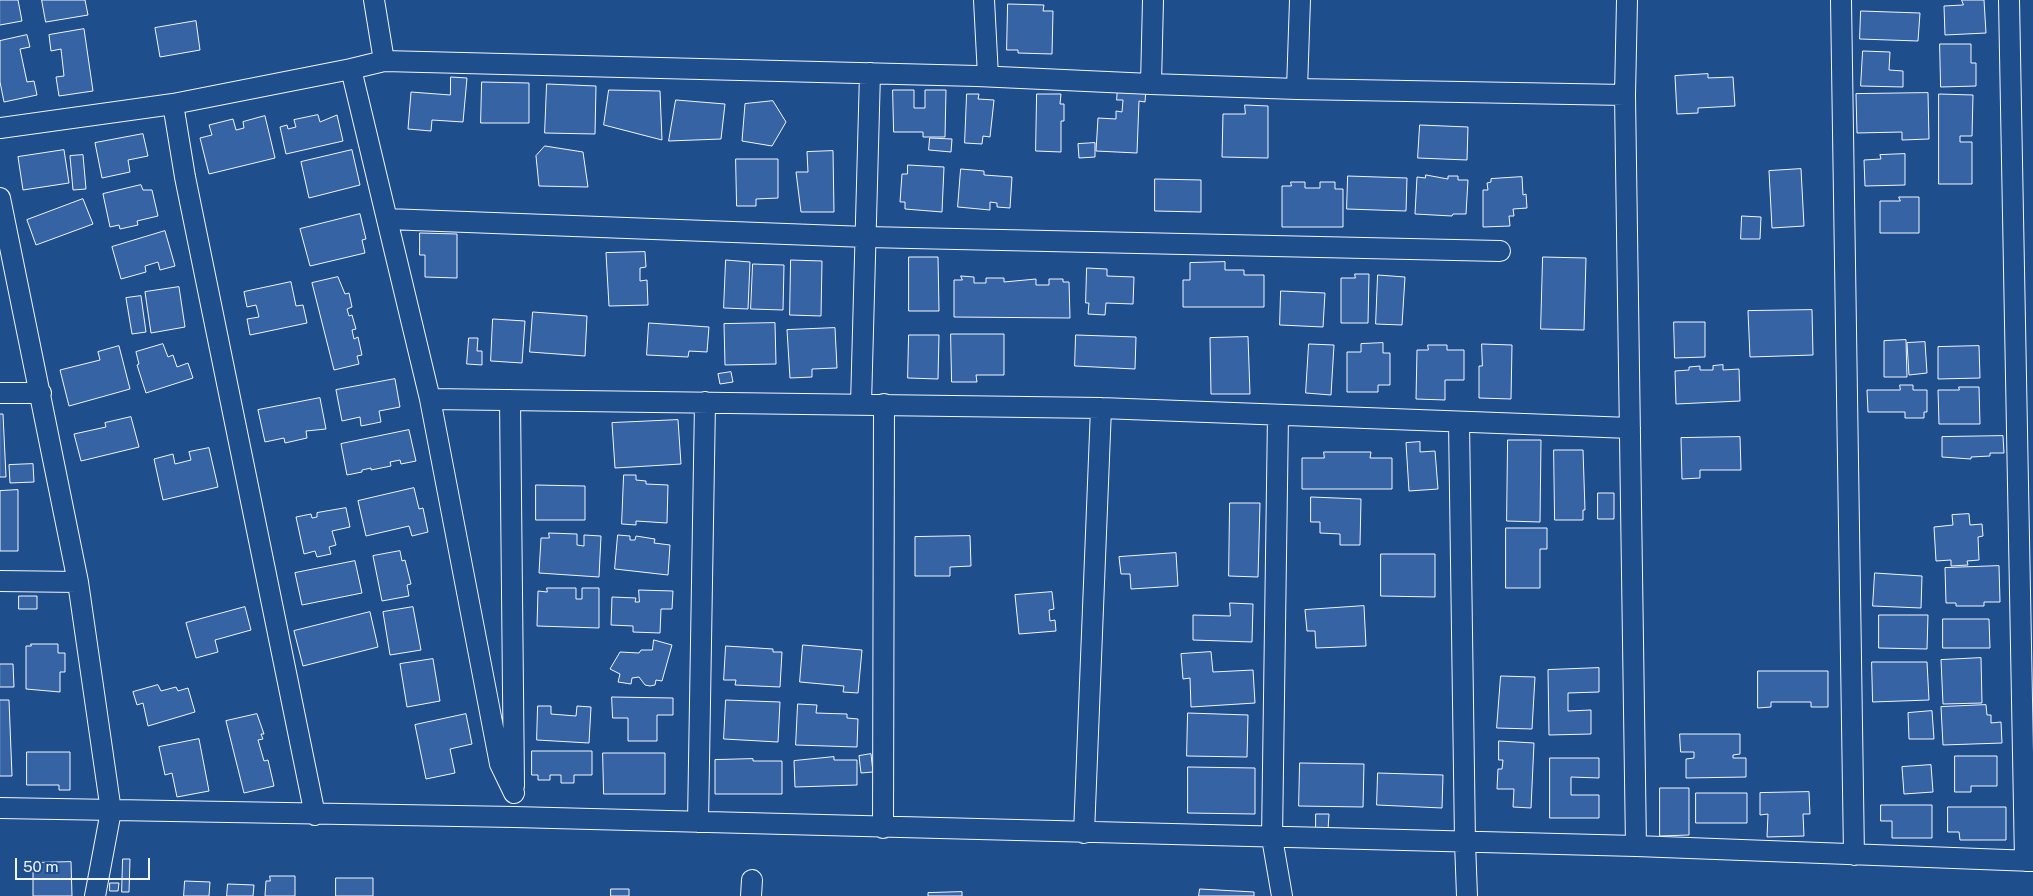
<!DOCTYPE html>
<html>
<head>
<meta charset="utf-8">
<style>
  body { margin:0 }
  #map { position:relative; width:2033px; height:896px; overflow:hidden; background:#1f4e8c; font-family:"Public Sans",sans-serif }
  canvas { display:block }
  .scale { position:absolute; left:15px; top:858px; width:135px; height:22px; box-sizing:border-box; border:2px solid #f2f6ff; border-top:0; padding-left:6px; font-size:15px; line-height:18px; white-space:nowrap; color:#f2f6ff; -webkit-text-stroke:4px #1f4e8c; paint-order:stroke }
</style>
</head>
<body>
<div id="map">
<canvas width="2033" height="896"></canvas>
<div class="scale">50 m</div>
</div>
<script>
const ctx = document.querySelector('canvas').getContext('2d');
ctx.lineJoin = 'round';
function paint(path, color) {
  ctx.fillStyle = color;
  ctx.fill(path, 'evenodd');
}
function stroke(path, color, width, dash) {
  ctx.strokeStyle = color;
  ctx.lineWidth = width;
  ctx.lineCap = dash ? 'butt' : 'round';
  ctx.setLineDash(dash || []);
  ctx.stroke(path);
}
const building = new Path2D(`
  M0,0h18l4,21 -22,4z
  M42,0h43l3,15 -42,7z
  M1962,0h22l2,33 -41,2 -1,-29 19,-1z
  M1008,4l36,1 -1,6h10l-1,43 -34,-1v-3h-11z
  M1861,11l59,2 -2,28 -58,-2z
  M196,21l4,29 -40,7 -5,-29z
  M84,29l9,62 -34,5 -3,-19 8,-1 -3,-27 -10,2 -2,-16z
  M27,35l3,12 -10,2 7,33 7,-1 3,14 -33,7 -4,-20v-41z
  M1940,44h31v19h5v23l-35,1z
  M1863,51l27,1 -1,18 14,1v16l-42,-1z
  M1708,74v4l25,-1 2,29 -37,2v5l-21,1 -2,-38z
  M451,77l16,1 -4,44 -31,-2 -1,11 -23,-2 3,-37 39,3z
  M482,82l47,1v40h-48z
  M547,84l49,2 -1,48 -50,-1z
  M1118,87l28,2 -1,13 -6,-1 -2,52 -41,-2 2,-33 18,1v-8l6,1 1,-12h-6z
  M609,90l51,1 2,49 -58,-15z
  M893,90h21v18h11v-18h21l-1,47h-22v-5h-29z
  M1928,93l1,46 -27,1v-8l-45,1 -1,-39z
  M967,94h12l-1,5 16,1 -4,37 -7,-1 -1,8 -17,-1z
  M1037,94h24l-1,10h4v17h-3v31l-25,-1z
  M1939,94l34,1 -1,41h-12v6h12v42h-33z
  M676,100l49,4 -4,35 -52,2z
  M773,101l13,21 -14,24 -30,-5 3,-37z
  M1245,105l23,1v52l-46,-1 1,-43h22z
  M318,115l2,7 17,-7 6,26 -57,13 -6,-27 7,-2 1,4 8,-2 -2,-7z
  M265,116l10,42 -66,16 -9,-36 12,-3 -3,-10 24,-6 3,11 8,-2 -1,-6z
  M1420,125l48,2 -1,33 -49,-2z
  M143,134l5,22 -20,4 2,12 -28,6 -7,-35z
  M930,138l22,1 -1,13 -22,-2z
  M1095,143v14l-16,1 -1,-14z
  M545,146l38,6 5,35 -49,-1 -3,-30z
  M64,150l5,33 -46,7 -5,-33z
  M352,150l8,35 -51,13 -8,-36z
  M833,151l1,61h-33l-5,-40h12l-1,-20z
  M1905,154v31l-40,1 -1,-26 17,-1 -1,-4z
  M83,155l3,34 -13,1 -3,-34z
  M736,159h42v39l-22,1v7h-19z
  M908,165l36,2 -2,45 -37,-3v-7h-5l2,-28h5z
  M961,169l23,2v4l28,2 -2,31 -13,-1v-4l-7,-1v8l-32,-3z
  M1801,169l3,57 -32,2 -3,-57z
  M1426,175l22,4v-3h10v4h10l-2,34h-13l-1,2 -37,-2 2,-37 8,1z
  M1348,176l59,2 -1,33 -59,-2z
  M1522,177l1,18 3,-1 1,14 -14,1 1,7h-5l1,10 -27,1v-37h5l-1,-7 4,-1v-3z
  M1155,179l46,1v32l-46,-1z
  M1291,182h14v6h15v-6h15v7h8v38h-61v-41h9z
  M141,185l2,5h9l6,26 -21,5 1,4 -18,4 -1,-4 -9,2 -7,-33z
  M1899,197h20v36h-39v-32h20z
  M83,199l10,25 -57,21 -9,-25z
  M360,214l6,25 -4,1 3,13 -55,13 -10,-37z
  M1742,216l19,1 -1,22h-19z
  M165,231l10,35 -15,4 -2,-8 -13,4 1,6 -25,7 -9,-32z
  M420,233l37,1v44l-32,-1v-22h-5z
  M645,252l1,15 -6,1v13l7,-1 1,25 -39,1 -3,-53z
  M909,257h29l1,54h-30z
  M1543,257l43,1 -2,72 -43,-1z
  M726,260l24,2 -2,47 -24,-1z
  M791,260l31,1 -1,55 -31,-1z
  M1225,262v8h19v5h20v32h-81v-27h7v-17z
  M753,264l31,1 -1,45 -32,-1z
  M1087,268l20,1v7l27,1 -1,27 -27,-1 -1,12 -17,-1 1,-11h-3z
  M1355,274h14l-1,49h-27v-45h14z
  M1378,275l27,2 -3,48 -26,-1z
  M961,276l13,1v6h12v-5h18v4l32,-3v6h13v-6h14v3h6l1,36 -116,-1v-37h8z
  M338,277l7,17 4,-1 3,14 -5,2 2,7 3,-1 4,14 -4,1 2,9 4,-2 4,18 -5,1 2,8 -25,6 -22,-87z
  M291,282l5,24 7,-1 4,18 -57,12 -3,-16 12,-2 -3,-12 -9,2 -3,-15z
  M179,287l6,40 -34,6 -6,-41z
  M1281,291l44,2 -2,34 -43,-2z
  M141,296l5,36 -14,2 -6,-36z
  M1812,310l1,45 -63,2 -2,-46z
  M533,312l54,4 -2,40 -55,-4z
  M493,319l32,2 -3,42 -31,-2z
  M1674,322h31v35l-30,1z
  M649,323l60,4 -2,25 -18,-1 -1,6 -41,-2z
  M775,323l1,41 -51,1 -1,-41z
  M835,328l2,40 -25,1v8l-22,1 -3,-48z
  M951,334h53v41h-28l1,7h-25z
  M909,335h30l-1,44 -30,-1z
  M1076,335l60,2 -1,32 -60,-3z
  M1248,337l2,57h-39l-1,-56z
  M469,338h9l-1,13h5v14l-15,-1z
  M1906,340l1,37h-23v-36z
  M1925,342l2,31 -18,2 -2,-32z
  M1383,343v10h7v32h-12v7h-31v-40h14v-8z
  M163,344l5,13 5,-2 4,12 11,-4 5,15 -47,15 -9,-28 2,-1 -3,-12z
  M1309,344l25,1 -3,50 -25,-2z
  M1482,344l30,1 -1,54 -32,-1v-32h3z
  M1428,345h19v5h17v30h-19v20l-29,-1 1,-49h11z
  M119,346l11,43 -61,17 -9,-36 40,-10 -2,-8z
  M1979,346l1,32 -42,1v-32z
  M1723,365v5l16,-1 1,32 -64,3 -1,-33 14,-1v-3l11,-1v4h13v-4z
  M731,372l2,10 -13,2 -2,-10z
  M395,379l5,28 -21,4 2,11 -20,4 -1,-9 -18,4 -6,-31z
  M1900,385h13v5h14v22h-3v6h-19v-6h-37l-1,-22h33z
  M1959,387h20l1,37h-41l-1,-34h21z
  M320,398l6,31 -20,2 1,7 -22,5 -1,-5 -19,4 -7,-32z
  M0,414h3l3,63h-6z
  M131,417l8,30 -58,14 -7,-27 32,-7 -1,-4z
  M678,420l3,44 -66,4 -3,-45z
  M409,430l7,31 -15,3 -1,-4 -10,2 1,4 -20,4v-2l-9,2v2l-15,3 -6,-31z
  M2003,436l1,17h-14v3l-19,1v2l-29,-2v-20z
  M1740,437l1,33h-41v8l-18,1 -1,-41z
  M1508,440h33l-1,82 -33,-1z
  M1420,442v10l15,-1 3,38 -29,2 -3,-48z
  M209,448l9,39 -55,13 -9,-41 19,-5 2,10 16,-4 -2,-8z
  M1554,450h29l2,60h-2v10h-28z
  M1324,452h47l-1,6h22v31h-90v-31h22z
  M33,464l1,18 -24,1 -1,-18z
  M624,475h12v5l10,1v3l22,1 -1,38 -31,-2v4l-14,-1z
  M536,485l49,1v34h-49z
  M414,488l5,21 4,-1 5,24 -16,4 -3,-10 -43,10 -8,-35z
  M18,490v61h-18v-60z
  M1598,493h16v26h-16z
  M1311,497l50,2 -1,46h-20v-11l-20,-1v-11h-9z
  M1230,503h30l-2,74 -29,-1z
  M346,508l4,19 -18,4 4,14 -7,2 2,7 -14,3 -2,-6 -11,3 -8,-37 15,-3 1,4 5,-1v-4z
  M1969,514l1,11 12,-1 1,12 -5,1 1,23 -12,1 1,4 -17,1v-6l-15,1 -2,-34 19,-2 -1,-10z
  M1506,528h41v21h-7v39h-34z
  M549,533l28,1v11l7,1v-11l17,1 -2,41 -60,-4 2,-35h8z
  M618,535l12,1v4h5l1,-4 19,3 -1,4 16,2 -2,30 -53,-6z
  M970,536l1,30 -21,1v9h-35v-39z
  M400,551l2,10 3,-1 6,24 -4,1 2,11 -27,5 -9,-45z
  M1176,553l2,33 -47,3 -1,-15h-9l-2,-17z
  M1381,554h54v43l-54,-1z
  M355,561l7,32 -60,12 -7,-32z
  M1999,566l1,36h-16v4h-28v-3h-10l-1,-35z
  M1875,573l47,3 -1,32 -48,-2z
  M547,588h29v11h6v-11h17v40l-62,-2 1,-35 9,1z
  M639,590l34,1 -1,18h-11l-1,24 -27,-1v-6l-22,-1 1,-28 24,1 -1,4h4z
  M1052,592l2,17 -5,1 1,11 5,-1 1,11 -37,3 -4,-39z
  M19,596h18v13h-18z
  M1230,603l23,1 -1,38 -59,-2v-25l37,1z
  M1364,606l2,40 -50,2 -1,-17h-8l-2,-21z
  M245,607l6,23 -36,10 3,12 -22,6 -10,-35z
  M413,607l8,43 -31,5 -7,-43z
  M370,612l8,35 -75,19 -9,-35z
  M1879,615h49l-1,34 -48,-1z
  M1943,619h46l1,29h-47z
  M654,640l18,5 -10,36 -6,-1 -1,5 -5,1 -5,-1 -6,-8 -7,1 -1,6 -13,-2 2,-8 -10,-5 10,-17 19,1 2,-3h11z
  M31,644h27v9h7v19h-5v20l-34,-3v-43h5z
  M803,645l59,5 -4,43 -15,-1 1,-6 -44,-4z
  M726,646l47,3v3h9l-2,35 -45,-2 1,-5h-12z
  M1211,652l2,20 40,-2 2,33 -64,4 -1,-29 -7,1 -2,-25z
  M1981,658l1,45 -39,1 -2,-44z
  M433,659l7,42 -33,6 -7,-43z
  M1872,662h55l2,38 -56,2z
  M0,664h13l1,23h-14z
  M1599,668v24l-31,1v18l23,-1v24l-42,1 -1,-65z
  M1758,671h70v36h-17v-5h-40v5l-13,1z
  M1501,676l34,1 -3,52 -35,-1z
  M158,685l3,6 15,-4 2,4 10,-3 7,24 -47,14 -5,-23 -6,2 -4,-13z
  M612,697l61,1v17h-16v26h-29v-23h-15z
  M0,700h9l3,76h-12z
  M726,700l54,2 -2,40 -54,-3z
  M798,704l19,1 -1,8 31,1v4l11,1 -1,28 -61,-2z
  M1986,705l1,10h4v8l10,-1 1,21 -59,2 -2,-38z
  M538,706h13v8l25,2 1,-10 14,1 -2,36 -52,-3z
  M1932,711l2,28h-25l-1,-26z
  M1188,713l60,2 -1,42 -60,-1z
  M257,714l7,20h-3l2,5 -5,1 6,21 4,-1 6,26 -30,7 -18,-72z
  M466,714l6,30 -22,5 5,24 -29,6 -11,-54z
  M1680,734h60v20l-7,1v3h13v19l-60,1v-19l8,-1v-6h-13z
  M199,739l10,52 -32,6 -5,-24 -7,2 -6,-28z
  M1499,741l35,2 -3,65 -18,-1 1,-18h-17l1,-20h4l1,-9h-4z
  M532,751h60v24h-18v8h-13v-8h-11v5h-12v-5h-6z
  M27,752h43v38h-11v-5h-32z
  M603,753h62v41h-61z
  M871,754l2,18 -12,1 -2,-17z
  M1955,756h42v30h-26v6h-16z
  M834,757v3h23v25l-62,2 -1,-26z
  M1550,758h49v20l-28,-1v18h28v23h-49z
  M753,759v2h29v33h-67v-34z
  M1300,763l64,1 -1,43 -64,-1z
  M1931,765l2,27 -29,2 -2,-27z
  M1188,767l67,1v46l-67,-1z
  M1378,773l65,2 -1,33 -65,-3z
  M1660,788h29v47l-29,1z
  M1809,792l1,22h-7l1,22 -37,1 1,-23 -8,1v-22z
  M1696,793h51v30h-51z
  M1881,805h51v33h-40v-17h-11z
  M1948,807h58v33h-46l-1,-8h-11z
  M1316,814h13l-1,16 -12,-1z
  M123,859h7l-1,33h-7z
  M71,862l1,34h-39v-33z
  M270,876h25v20h-30l1,-15h4z
  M336,878h37v18h-37z
  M185,881l25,1 -1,14h-25z
  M110,883h9l-1,8h-8z
  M228,884l26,1 -1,11h-26z
  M611,889h18v7h-18z
  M1200,889l54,3v4h-55z
  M962,892v4h-34v-3z`);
paint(building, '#3563a3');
stroke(building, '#f2f6ff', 1);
const minor = new Path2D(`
  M374,0l10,61
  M984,0l4,76
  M1627,0l-2,95 11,751
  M1841,0l13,855
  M2009,0l16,861
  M1151,84l146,5 328,6
  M1297,89l3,-89
  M173,104l12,73 130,638
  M0,128l173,-24 178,-35
  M0,198l78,384 33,229 -16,85
  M387,219l479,18 634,14
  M0,393h41
  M430,399l671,9 529,20
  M510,400l4,386
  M861,404l9,-331
  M1278,415l-6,423 10,58
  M1459,422l6,420 2,54
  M0,581l78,1
  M514,793l-14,-29 -70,-365 -79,-330 33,-8 593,15 174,8 2,-84
  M0,808l514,9 1122,29 397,15
  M698,822l7,-420
  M883,828l1,-424
  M1084,833l17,-425
  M751,896l1,-16`);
stroke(minor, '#f2f6ff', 22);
stroke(minor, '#1f4e8c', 20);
</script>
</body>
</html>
